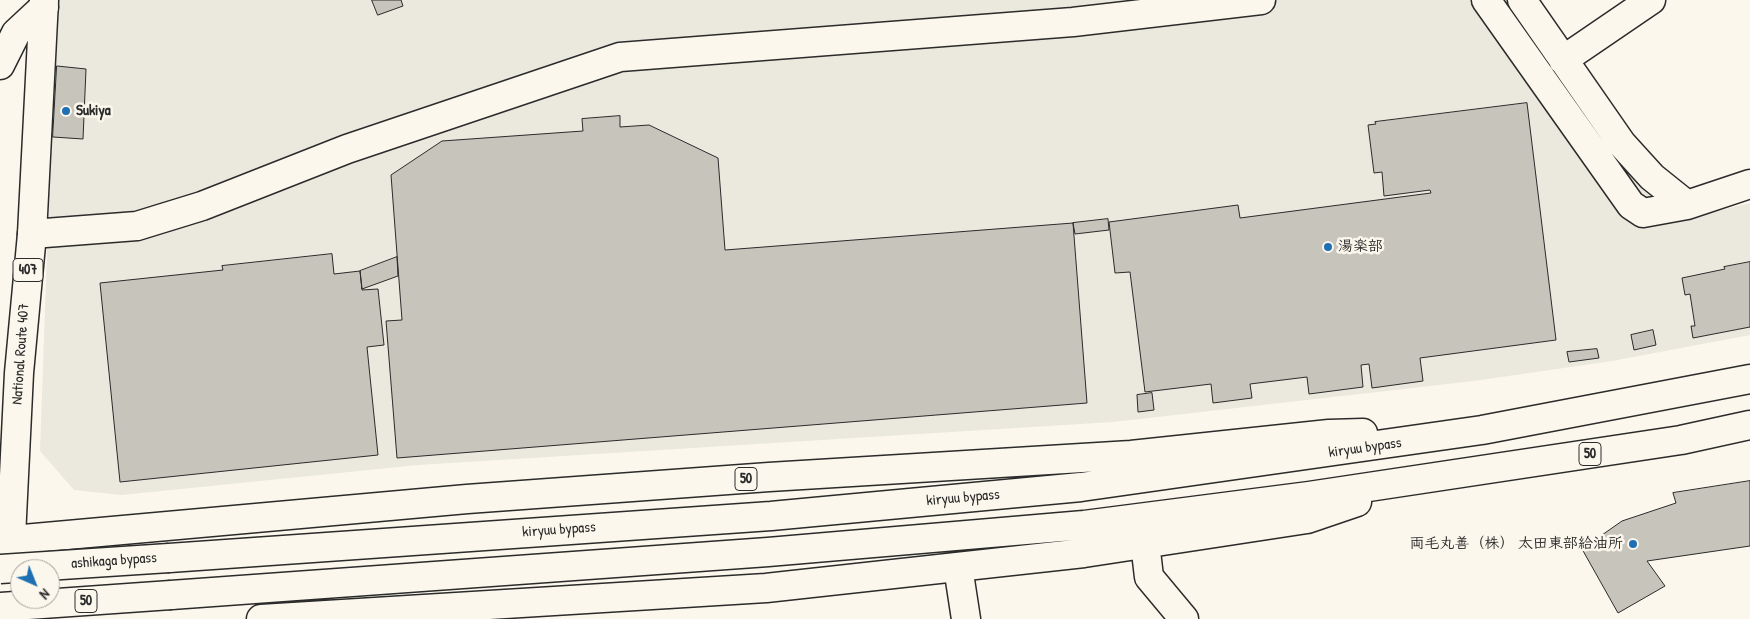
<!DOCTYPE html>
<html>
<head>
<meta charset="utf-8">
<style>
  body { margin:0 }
  #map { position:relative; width:1750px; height:619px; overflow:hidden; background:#fbf7ec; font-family:"Patrick Hand",sans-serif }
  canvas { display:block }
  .north { position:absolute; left:10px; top:559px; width:50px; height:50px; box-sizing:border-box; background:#fbf7ec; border:1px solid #a8a59f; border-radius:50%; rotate:136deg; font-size:14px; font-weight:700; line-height:20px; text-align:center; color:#2b2b2b }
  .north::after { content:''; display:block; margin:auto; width:18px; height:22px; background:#1f6fb2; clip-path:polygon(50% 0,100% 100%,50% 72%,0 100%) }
</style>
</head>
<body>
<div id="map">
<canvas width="1750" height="619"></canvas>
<div class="north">N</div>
</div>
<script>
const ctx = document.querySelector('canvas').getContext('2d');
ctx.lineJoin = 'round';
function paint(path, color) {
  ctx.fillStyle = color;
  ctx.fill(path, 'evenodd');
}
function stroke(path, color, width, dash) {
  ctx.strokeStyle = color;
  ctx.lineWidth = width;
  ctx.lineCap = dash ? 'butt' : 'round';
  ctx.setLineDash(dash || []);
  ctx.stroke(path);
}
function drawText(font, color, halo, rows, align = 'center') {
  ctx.font = font + ' "Patrick Hand","Klee One",sans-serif';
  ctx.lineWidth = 5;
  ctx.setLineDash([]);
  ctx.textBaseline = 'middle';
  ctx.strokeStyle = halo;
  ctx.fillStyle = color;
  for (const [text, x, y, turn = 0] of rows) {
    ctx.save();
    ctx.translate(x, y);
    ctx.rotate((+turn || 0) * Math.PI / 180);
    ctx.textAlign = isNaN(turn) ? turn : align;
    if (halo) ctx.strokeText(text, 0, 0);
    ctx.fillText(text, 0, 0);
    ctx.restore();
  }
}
paint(new Path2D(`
  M56,0h1456l100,144 60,78 78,-19v132l-138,26 -138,20 -361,41 -695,43 -296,30 -48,-5 -34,-39z`), '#ebe8de');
const building = new Path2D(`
  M372,0h29l2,6 -25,9z
  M57,66l29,3 -3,70 -30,-2z
  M1527,103l29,237 -136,18 3,23 -51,7 -3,-24 -8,1 2,22 -54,7 -2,-17 -57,7 2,14 -39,5 -2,-19 -66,8 -15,-120 -15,1 -6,-51 129,-17 2,13 191,-25 -1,-3 -46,6 -2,-24 -8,1 -6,-48 8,-1 -1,-2z
  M620,116v11l29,-2 69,33 7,92 348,-27 14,180 -690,55 -11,-137 16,-1 -11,-145 51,-34 141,-10 -1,-12z
  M1108,219l1,11 -34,4 -2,-11z
  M332,254l2,20 26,-3 2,19 16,-1 6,56 -17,2 11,108 -258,27 -20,-199 123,-13 -1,-4z
  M397,257l1,19 -36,13 -2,-18z
  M1750,262v65l-57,11 -2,-12h4l-5,-32 -5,1 -3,-17 43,-9 -1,-2z
  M1653,330l3,15 -22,5 -3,-15z
  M1597,349l2,9 -30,4 -2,-10z
  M1152,393l2,17 -16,2 -1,-17z
  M1750,481v65l-103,15 18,25 -47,27 -36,-64 40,-28 54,-18 -3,-10z`);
paint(building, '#c7c4bc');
stroke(building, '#2b2b2b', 1);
const minor = new Path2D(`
  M1486,0l145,205 12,8 44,-8
  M1522,0l100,144 30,33 35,28 63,-21
  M1563,60l88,-60
  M0,65l16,-32 28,-26
  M32,234l105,-8 65,-20 145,-57 273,-92 453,-35 188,-22
  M1145,543l4,34 35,42
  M958,567l8,52`);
const highway = new Path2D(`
  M0,541l467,-42 302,-22 362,-22 198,-21 34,-1
  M169,558l602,-42 310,-29 401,-57 268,-51
  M171,595l597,-43 316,-27 225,-29 372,-56 69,-15
  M7,619l12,-246 13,-139 12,-234
  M261,619l505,-31 318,-35 223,-34 50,-17`);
stroke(minor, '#2b2b2b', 31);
stroke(highway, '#2b2b2b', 31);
stroke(minor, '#fbf7ec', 28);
stroke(highway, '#fbf7ec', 28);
const highwayBridge = new Path2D(`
  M0,569l169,-11
  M0,607l171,-12`);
stroke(highwayBridge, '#2b2b2b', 31, []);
stroke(highwayBridge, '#fbf7ec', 28);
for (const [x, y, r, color] of [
  [66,111,5,"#1f6fb2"],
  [1328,247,5,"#1f6fb2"],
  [1633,544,5,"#1f6fb2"]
]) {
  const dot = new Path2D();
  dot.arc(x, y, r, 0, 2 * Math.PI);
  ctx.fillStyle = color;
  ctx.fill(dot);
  stroke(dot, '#fbf7ec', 2);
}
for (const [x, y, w] of [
  [28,270,30],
  [1590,454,22],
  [746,479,22],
  [86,601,22]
]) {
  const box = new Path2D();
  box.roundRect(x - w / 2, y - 11.5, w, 23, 4);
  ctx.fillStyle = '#fbf7ec';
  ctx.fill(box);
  stroke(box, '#2b2b2b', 1);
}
drawText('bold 14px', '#2b2b2b', null, [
  ["407",28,270],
  ["50",1590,454],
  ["50",746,479],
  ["50",86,601]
]);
drawText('bold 15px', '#2b2b2b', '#fbf7ec', [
  ["Sukiya",76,111],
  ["湯楽部",1338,247],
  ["両毛丸善（株） 太田東部給油所",1623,544,"right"]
], 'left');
drawText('15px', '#2b2b2b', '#fbf7ec', [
  ["National Route 407",21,354,-86],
  ["kiryuu bypass",1365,448,-8],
  ["kiryuu bypass",963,498,-5],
  ["kiryuu bypass",559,530,-4],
  ["ashikaga bypass",114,561,-4]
]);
</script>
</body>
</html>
